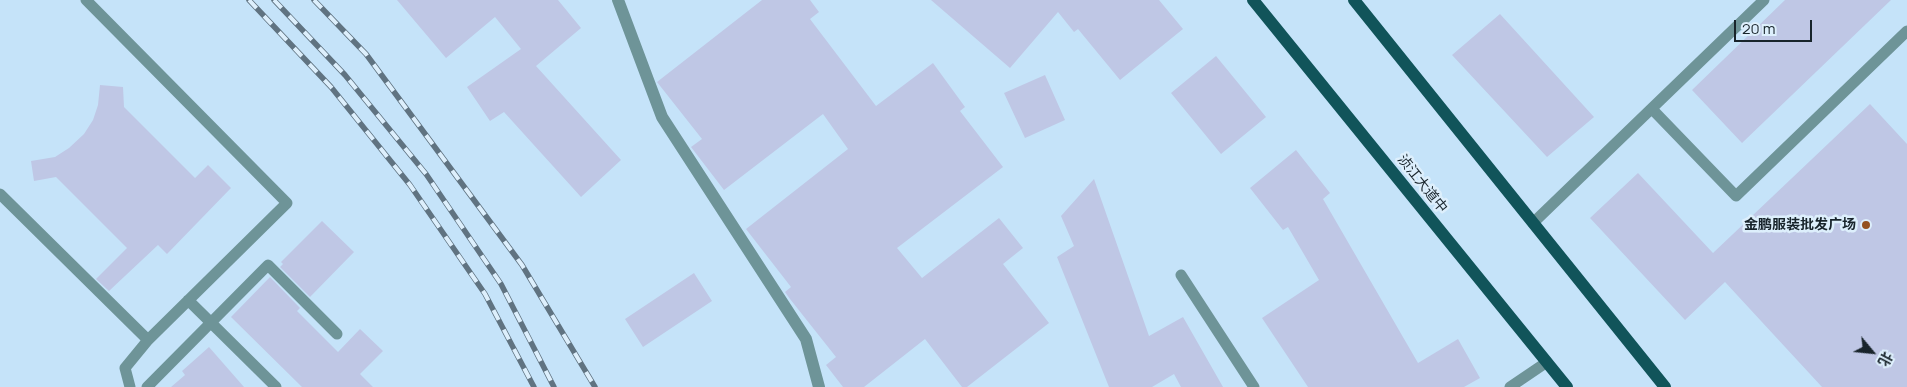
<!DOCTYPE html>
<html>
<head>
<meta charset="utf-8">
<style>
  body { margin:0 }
  #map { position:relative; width:1907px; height:387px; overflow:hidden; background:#c5e3f9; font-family:Manrope,"Noto Sans SC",sans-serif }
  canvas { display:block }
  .north { position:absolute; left:1847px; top:327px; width:50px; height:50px; -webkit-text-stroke:4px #ddeffc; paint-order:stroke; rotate:118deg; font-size:14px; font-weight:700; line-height:20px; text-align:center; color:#18242b }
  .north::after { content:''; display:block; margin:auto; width:18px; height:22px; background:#18242b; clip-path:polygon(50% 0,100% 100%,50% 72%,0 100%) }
  .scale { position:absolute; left:1734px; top:20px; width:78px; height:22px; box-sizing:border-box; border:2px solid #18242b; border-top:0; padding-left:6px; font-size:15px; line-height:18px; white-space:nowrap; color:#18242b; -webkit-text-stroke:4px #ddeffc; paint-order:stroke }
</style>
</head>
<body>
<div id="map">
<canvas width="1907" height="387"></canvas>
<div class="north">北</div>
<div class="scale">20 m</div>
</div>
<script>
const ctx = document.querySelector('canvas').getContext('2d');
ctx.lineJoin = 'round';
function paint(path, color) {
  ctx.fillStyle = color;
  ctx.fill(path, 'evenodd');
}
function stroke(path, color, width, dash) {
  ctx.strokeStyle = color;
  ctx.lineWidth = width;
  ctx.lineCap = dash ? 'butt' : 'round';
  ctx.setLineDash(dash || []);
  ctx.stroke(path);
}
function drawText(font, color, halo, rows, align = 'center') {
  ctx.font = font + ' Manrope,"Noto Sans SC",sans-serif';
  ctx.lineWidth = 5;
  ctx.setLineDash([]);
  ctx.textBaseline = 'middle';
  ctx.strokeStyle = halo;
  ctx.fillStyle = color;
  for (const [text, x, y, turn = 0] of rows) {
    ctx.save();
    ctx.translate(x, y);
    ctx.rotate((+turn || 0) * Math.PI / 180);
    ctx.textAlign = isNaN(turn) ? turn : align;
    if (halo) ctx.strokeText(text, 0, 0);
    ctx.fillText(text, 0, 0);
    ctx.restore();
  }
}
paint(new Path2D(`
  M397,0h161l23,28 -45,38 85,94 -40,37 -77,-85 -14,9 -23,-34 54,-38 -26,-32 -49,41z
  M762,0h48l9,12 -9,7 66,87 57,-43 32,44 -5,4 43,56 -106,81 25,30 77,-60 24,30 -20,16 46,59 -82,64h-5l-37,-48 -61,48h-21l-17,-22 10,-8 -46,-58 -5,-7 6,-5 -45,-58 102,-80 -25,-35 -99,76 -33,-43 11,-8 -45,-57z
  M931,0h228l24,29 -63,51 -42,-51 -4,3 -16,-20 -48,56z
  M1785,0h106l-149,143 -50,-53z
  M1500,14l94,103 -47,40 -95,-102z
  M1216,56l50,61 -45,37 -50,-61z
  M1045,75l20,45 -40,18 -21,-45z
  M100,85l23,2 1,20 71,71 13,-13 23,23 -64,66 -9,-9 -49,46 -13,-12 31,-31 -71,-71 -22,4 -3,-20 24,-4 14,-9 15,-14 9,-14 5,-15z
  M1870,104l37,40v243h-85l-97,-105 -40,38 -95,-102 48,-45 75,80z
  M1296,150l34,43 -7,6 95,164 40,-24 22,39 -16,9h-156l-46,-69 57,-38 -31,-53 -5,3 -33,-42z
  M1094,179l55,157 34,-19 40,70h-42l-7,-13 -22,13h-43l-52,-130 17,-11 -13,-30z
  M322,221l32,31 -44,45 -30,-30 3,-3 -2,-2z
  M694,273l18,28 -69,46 -18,-28z
  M270,277l30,31 -3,3 41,41 22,-23 23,22 -23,23 13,13h-71l-71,-70z
  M209,347l35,40h-73l14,-12 -3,-4z`), '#bfc7e5');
stroke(new Path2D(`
  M1652,109l84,87 171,-165
  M0,194l148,146 139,-137 -201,-203
  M1533,223l231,-223
  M1181,275l73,112
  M188,300l88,87
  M130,387l-5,-19 23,-28
  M147,387l121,-122 69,69
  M1510,387l37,-25`), '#6e9498', 11);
stroke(new Path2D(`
  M618,0l44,117 144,222 13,48`), '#6e9498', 12);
stroke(new Path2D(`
  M1253,0l314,387
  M1354,0l311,387`), '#11545a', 12);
const rail = new Path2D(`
  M249,0l82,87 79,98 75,109 49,93
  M274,0l71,75 81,99 75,110 53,103
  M314,0l52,54 156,211 73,122`);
stroke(rail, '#607381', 5.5);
stroke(rail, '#ddeffc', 4, [11]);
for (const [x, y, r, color] of [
  [1866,225,5,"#945220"]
]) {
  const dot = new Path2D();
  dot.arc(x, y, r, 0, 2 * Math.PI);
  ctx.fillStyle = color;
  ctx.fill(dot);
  stroke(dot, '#ddeffc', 2);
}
drawText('14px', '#18242b', '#ddeffc', [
  ["浈江大道中",1422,184,51]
]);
drawText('bold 14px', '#18242b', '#ddeffc', [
  ["金鹏服装批发广场",1856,225]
], 'right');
</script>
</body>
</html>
